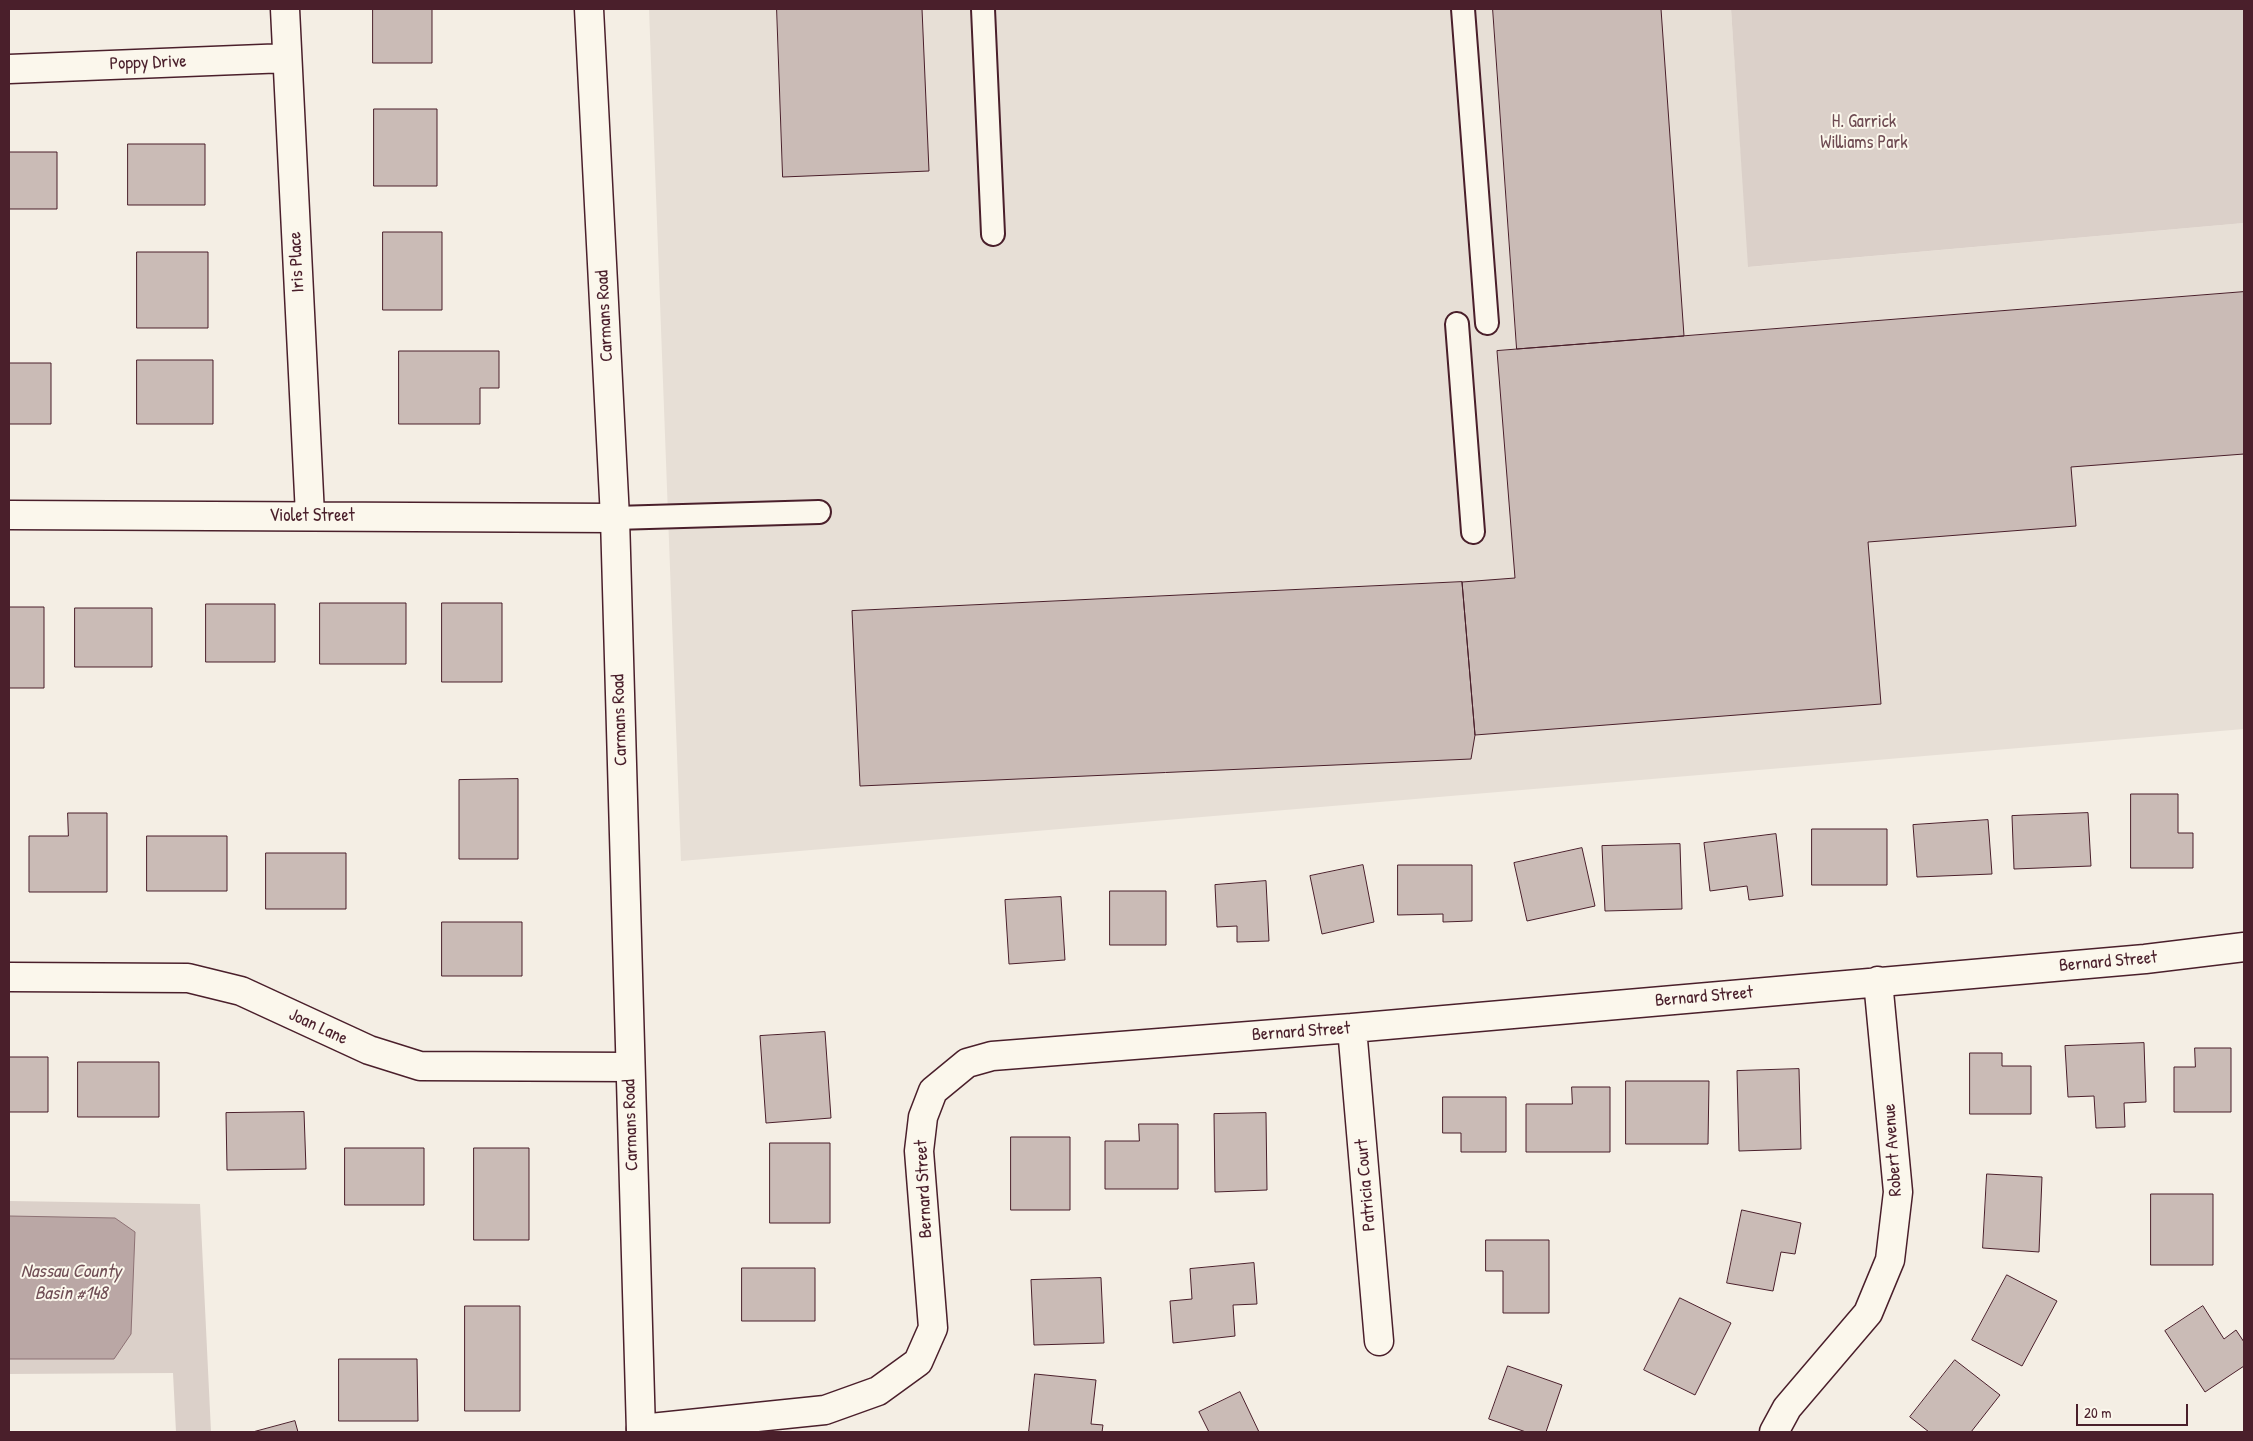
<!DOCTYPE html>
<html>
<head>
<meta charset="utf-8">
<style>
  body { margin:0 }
  #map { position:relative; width:2253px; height:1441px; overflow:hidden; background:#f4eee4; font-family:"Patrick Hand",sans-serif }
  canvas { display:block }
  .frame { position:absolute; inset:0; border:10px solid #4a1f2b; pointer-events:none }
  .scale { position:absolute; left:2076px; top:1404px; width:112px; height:22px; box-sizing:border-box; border:2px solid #4a1f2b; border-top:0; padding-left:6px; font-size:15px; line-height:18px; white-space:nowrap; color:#4a1f2b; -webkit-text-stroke:4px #fbf7ec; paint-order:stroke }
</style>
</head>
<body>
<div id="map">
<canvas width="2253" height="1441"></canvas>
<div class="frame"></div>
<div class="scale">20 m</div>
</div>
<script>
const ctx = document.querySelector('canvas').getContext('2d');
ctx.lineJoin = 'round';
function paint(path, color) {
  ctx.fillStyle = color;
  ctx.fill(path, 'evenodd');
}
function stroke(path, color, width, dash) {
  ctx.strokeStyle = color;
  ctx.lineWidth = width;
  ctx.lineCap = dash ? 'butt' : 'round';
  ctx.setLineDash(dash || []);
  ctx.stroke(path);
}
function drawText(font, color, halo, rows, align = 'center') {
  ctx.font = font + ' "Patrick Hand",sans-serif';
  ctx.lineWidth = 4;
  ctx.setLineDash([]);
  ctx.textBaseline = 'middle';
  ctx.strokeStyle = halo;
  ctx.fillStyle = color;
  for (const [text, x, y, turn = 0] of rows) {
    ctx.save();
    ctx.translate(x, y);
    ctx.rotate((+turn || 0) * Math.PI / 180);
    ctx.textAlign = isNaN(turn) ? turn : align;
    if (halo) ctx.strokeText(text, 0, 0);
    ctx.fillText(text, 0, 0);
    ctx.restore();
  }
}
paint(new Path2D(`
  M649,9h1082l18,258 495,-44v506l-1563,132z`), '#e7dfd6');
paint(new Path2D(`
  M1731,9h513v214l-496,44z
  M9,1201l191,3 11,228h-35l-3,-59 -164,1z`), '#dbd0c9');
const water = new Path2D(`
  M9,1216l106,2 20,14 -4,102 -17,25h-105z`);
paint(water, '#baa7a5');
stroke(water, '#8d7174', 1);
const building = new Path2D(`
  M373,9h59v54h-59z
  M777,9h145l7,162 -146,6z
  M1493,9h168l23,327 -167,13z
  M374,109h63v77h-63z
  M128,144h77v61h-77z
  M9,152h48v57h-48z
  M383,232h59v78h-59z
  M137,252h71v76h-71z
  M2244,292v162l-173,13 5,59 -208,16 13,162 -406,31 -13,-153 53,-4 -18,-227z
  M399,351h100v37h-19v36h-81z
  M137,360h76v64h-76z
  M9,363h42v61h-42z
  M1462,582l13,153 -4,24 -611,27 -8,-175z
  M320,603h86v61h-86z
  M442,603h60v79h-60z
  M206,604h69v58h-69z
  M9,607h35v81h-35z
  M75,608h77v59h-77z
  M518,779v80h-59v-79z
  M2131,794h47v39h15v35h-62z
  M68,813h39v79h-78v-56h39z
  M2088,813l3,53 -77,3 -2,-53z
  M1988,820l4,54 -75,3 -4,-52z
  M1812,829h75v56h-75z
  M1776,834l7,62 -34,4 -2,-14 -37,5 -6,-48z
  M147,836h80v55h-80z
  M1680,844l2,65 -77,2 -3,-65z
  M1582,848l13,58 -68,15 -13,-58z
  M266,853h80v56h-80z
  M1363,865l11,57 -52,12 -12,-58z
  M1398,865h74v56l-29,1v-8l-45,1z
  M1266,881l3,60 -32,1v-16l-20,1 -2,-42z
  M1110,891h56v54h-56z
  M1061,897l4,63 -56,4 -4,-64z
  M442,922h80v54h-80z
  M825,1032l6,86 -65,5 -6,-87z
  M2144,1043l2,59 -22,1 1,24 -29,1 -2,-32 -26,1 -3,-51z
  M2195,1048h36v64h-57v-45h21z
  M1970,1053h32v13h29v48h-61z
  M9,1057h39v55h-39z
  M78,1062h81v55h-81z
  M1799,1069l2,80 -62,2 -2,-80z
  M1626,1081h83l-1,63h-82z
  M1572,1087h38v65h-84v-48h46z
  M1443,1097h63v55h-45v-19h-18z
  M304,1112l2,57 -79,1 -1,-57z
  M1266,1113l1,77 -52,2 -1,-78z
  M1139,1124h39v65h-73v-48h34z
  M1011,1137h59v73h-59z
  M770,1143h60v80h-60z
  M345,1148h79v57h-79z
  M474,1148h55v92h-55z
  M1987,1174l55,3 -3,75 -56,-4z
  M2151,1194h62v71h-62z
  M1742,1210l59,13 -6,31 -14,-2 -8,39 -46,-8z
  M1486,1240h63v73h-46v-42h-17z
  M1254,1263l3,41 -24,1 2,31 -62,7 -3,-42 22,-2 -2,-30z
  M742,1268h73v53h-73z
  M2007,1275l50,26 -35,65 -50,-26z
  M1101,1278l3,65 -70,2 -3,-65z
  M1680,1298l51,25 -36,72 -51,-25z
  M465,1306h55v105h-55z
  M2203,1306l21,33 12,-9 8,12v24l-39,26 -40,-61z
  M339,1359h78l1,62h-79z
  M1955,1360l45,35 -29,37h-42l-19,-15z
  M1508,1366l54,19 -16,47h-20l-37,-13z
  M1035,1374l61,6 -5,44 12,1 -1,7h-73z
  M1240,1392l19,40h-50l-10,-20z
  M295,1421l3,11h-45z`);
paint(building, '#cabbb6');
stroke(building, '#4a1f2b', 1);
const lane = new Path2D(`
  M983,9l10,225
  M1463,9l24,314
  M1457,324l16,208
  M615,518l204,-6`);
const street = new Path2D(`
  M285,9l25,506
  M9,69l278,-11
  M9,515l606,3
  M9,977l179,1 53,13 128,59 51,16 210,1
  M1352,1028l27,313
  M641,1429l184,-19 53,-19 40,-29 15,-34 -14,-177 4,-34 10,-26 34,-28 25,-7 360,-28 793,-69 99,-12
  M1774,1432l13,-24 81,-95 22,-53 8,-68 -20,-211`);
const secondary = new Path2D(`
  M589,9l26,509 26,914`);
stroke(lane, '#4a1f2b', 26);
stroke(street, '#4a1f2b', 31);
stroke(secondary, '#4a1f2b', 31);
stroke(lane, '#fbf7ec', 22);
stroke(street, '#fbf7ec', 28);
stroke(secondary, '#fbf7ec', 28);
drawText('18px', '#4a1f2b', '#fbf7ec', [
  ["Poppy Drive",148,63,-2],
  ["Iris Place",297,262,-93],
  ["Carmans Road",605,316,-93],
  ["Violet Street",312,516],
  ["Carmans Road",620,720,-92],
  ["Bernard Street",2108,962,-5],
  ["Bernard Street",1704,997,-5],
  ["Joan Lane",318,1027,25],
  ["Bernard Street",1301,1032,-4],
  ["Carmans Road",631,1125,-92],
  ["Robert Avenue",1893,1150,-94],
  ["Patricia Court",1366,1185,-95],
  ["Bernard Street",924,1189,-93]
]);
drawText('18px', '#6e4b52', '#fbf7ec', [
  ["H. Garrick",1864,122],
  ["Williams Park",1864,143]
]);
drawText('italic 19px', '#714f56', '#fbf7ec', [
  ["Nassau County",71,1272],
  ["Basin #148",71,1294]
]);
</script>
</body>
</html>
